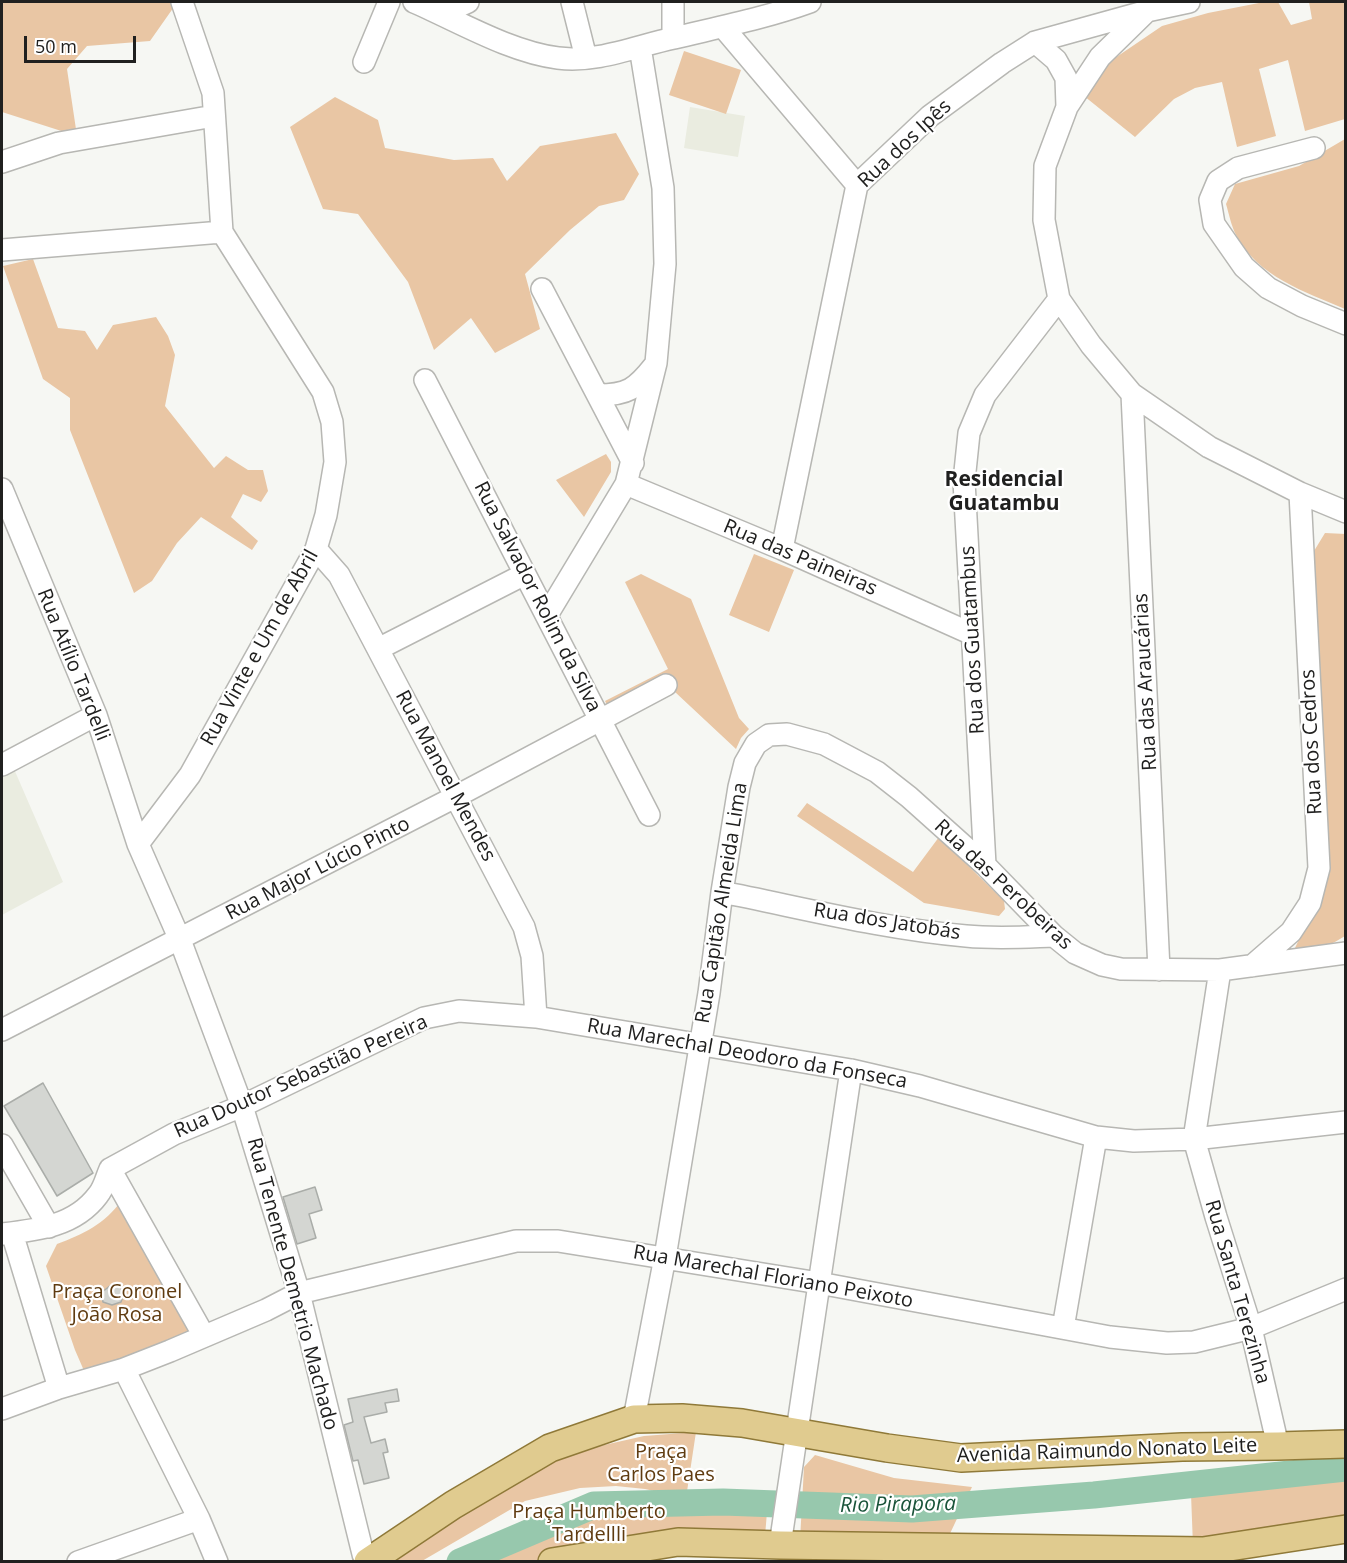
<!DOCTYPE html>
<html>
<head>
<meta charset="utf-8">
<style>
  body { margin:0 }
  #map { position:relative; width:1347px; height:1563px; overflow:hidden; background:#f6f7f3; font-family:"Open Sans",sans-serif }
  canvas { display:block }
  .frame { position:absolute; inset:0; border:3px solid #20201f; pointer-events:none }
  .scale { position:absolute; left:24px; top:36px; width:112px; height:27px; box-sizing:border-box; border:3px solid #20201f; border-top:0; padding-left:8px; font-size:18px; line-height:21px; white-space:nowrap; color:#20201f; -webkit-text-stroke:4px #fff; paint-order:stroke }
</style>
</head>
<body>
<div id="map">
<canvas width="1347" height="1563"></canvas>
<div class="frame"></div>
<div class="scale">50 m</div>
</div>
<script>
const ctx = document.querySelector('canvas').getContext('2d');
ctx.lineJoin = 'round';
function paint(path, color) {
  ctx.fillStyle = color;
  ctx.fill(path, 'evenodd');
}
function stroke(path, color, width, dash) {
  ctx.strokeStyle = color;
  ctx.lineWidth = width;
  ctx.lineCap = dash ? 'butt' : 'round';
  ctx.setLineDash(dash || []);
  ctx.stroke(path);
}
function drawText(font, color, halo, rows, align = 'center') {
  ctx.font = font + ' "Open Sans",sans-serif';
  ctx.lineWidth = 4.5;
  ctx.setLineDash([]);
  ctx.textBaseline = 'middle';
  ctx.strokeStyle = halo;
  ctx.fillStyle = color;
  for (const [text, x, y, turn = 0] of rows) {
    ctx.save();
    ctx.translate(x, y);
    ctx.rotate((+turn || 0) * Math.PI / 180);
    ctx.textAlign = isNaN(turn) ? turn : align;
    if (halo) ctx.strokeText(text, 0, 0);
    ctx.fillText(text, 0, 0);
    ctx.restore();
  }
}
paint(new Path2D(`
  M690,107l55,9 -7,41 -54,-9z
  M14,769l49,113 -61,33v-139z`), '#eaece0');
paint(new Path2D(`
  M2,2h166l8,2 -26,37 -63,5 -20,23 10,67 -75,-24z
  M1264,2h14l13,23 21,-6 -3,-17h36v117l-40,12 -17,-71 -29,9 17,67 -39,11 -15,-65 -27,6 -21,11 -39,38 -51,-41 28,-36 50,-34 46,-13z
  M684,51l57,19 -15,44 -57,-19z
  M335,97l43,23 7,28 69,12 39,-2 14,23 33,-35 76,-13 23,41 -15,26 -25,6 -29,24 -45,44 15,55 -45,24 -24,-35 -37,32 -26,-68 -50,-68 -35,-5 -33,-82z
  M1345,139v170c-40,-17 -88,-33 -109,-74 -5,-10 -7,-21 -10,-31l9,-20 64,-18z
  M33,259l25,69 27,3 12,19 16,-25 43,-8 12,19 7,19 -10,51 49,62 12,-12 22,14h15l5,21 -7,11 -18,-8 -12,23 27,24 -6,9 -51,-33 -24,26 -25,38 -18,12 -64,-163v-32l-27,-19 -40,-113z
  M606,454l5,8v10l-27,45 -28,-37z
  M1325,533l21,1 -1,402c-16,10 -31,17 -50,12l7,-15 20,-34 7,-27 -15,-279v-42z
  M754,554l40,16 -25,62 -40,-17z
  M641,574l50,25 48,119 10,11 -8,9 -5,11 -61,-57 -59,30 -11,-21 63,-32 -43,-87z
  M807,803l106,69 26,-35 65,64 1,8 -6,7 -75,-13 -127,-87z
  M121,1201l77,132 -113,40 -10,-23 -29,-84 11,-22c25,-9 49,-21 64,-43z
  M696,1432l-10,66 -41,-9 -29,-3 -36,2 -55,13 -103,60 -30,1 132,-88 58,-24 62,-14z
  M815,1455l79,23 78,9 -26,55 -146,-2 4,-73z
  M1345,1476v47l-152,23 -2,-52z
  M620,1494l82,14 65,4 -2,24 -220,25 -100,1 87,-46 52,-18z`), '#e9c6a4');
stroke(new Path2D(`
  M460,1562l134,-57 129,-3 189,7 182,-14 252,-27`), '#97c8ad', 27);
const building = new Path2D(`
  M43,1083l50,90 -36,23 -53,-90z
  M315,1187l7,23 -13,4 7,24 -19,6 -14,-47z
  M111,1285l8,1 5,7 -3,9 -9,3 -9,-3 -2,-9z
  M397,1389l2,12 -14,2 2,9 -23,5 7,26 14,-4 3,13 -5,1 6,25 -25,6 -6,-24 -5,1 -9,-36 9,-3 -5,-23z`);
paint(building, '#d4d6d2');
stroke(building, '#aaada9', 1.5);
const minor = new Path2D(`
  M414,2c44,19 96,50 144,56 39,5 78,-12 116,-20 46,-11 92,-20 136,-36
  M572,2l14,56
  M1146,12l-46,45 -33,50 -22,59 -1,54 15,79 32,46 41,49 77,53 91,46 46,19
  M442,14l26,-12
  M723,27l134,158
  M673,38v-36
  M1035,42l21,18 10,18 1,29
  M364,62l25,-60
  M1314,148l-76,20 -20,13 -8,19 4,24 30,43 24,21 34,18 44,18
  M2,162l57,-19 155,-27
  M2,250l220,-18
  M542,289l91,174
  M425,380l224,435
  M1132,394l27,576
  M598,395c29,0 38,-6 56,-29
  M626,484l156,65 190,85
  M2,489l94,226 42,129 42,96 62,166 57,187 66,269
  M316,549l23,26 185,352 8,29 4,61
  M782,549l75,-364 73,-69 72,-53 33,-21 112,-31 42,-9
  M547,615l79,-131 30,-121 9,-99 -2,-76 -23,-141
  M378,649l147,-75
  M2,765l94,-50
  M138,844l52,-69 126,-226 10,-34 9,-53 -3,-40 -9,-30 -101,-160 -9,-139 -31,-91
  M985,865l-21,-384 5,-48 16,-38 74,-96
  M722,892c81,16 162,37 244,44 30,3 59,1 88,0
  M1252,966l39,-34 19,-29 9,-35 -19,-375
  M1220,970l-26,169 22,78 35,111 27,118
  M2,1030l453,-233 211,-112
  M2,1145l47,82
  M110,1169l64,-35 68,-28 182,-88 35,-7 77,6 315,53 69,16 176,51 38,4 60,-2 152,-17
  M110,1169l94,167
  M12,1233l47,155
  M2,1234c36,-4 73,-8 96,-39 6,-7 8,-17 12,-26
  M1063,1328l33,-191
  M124,1369l75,150 18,43
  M2,1409l57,-21 65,-19 46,-18 96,-41 33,-17 217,-52h42l261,42 291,54 57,6 27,-1 57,-14 95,-39
  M634,1419l31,-162 44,-264 13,-101 17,-105 6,-24 11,-19 13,-9 18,-1 37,10 53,28 32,25 76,68 69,71 21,17 27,12 19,4 99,1 126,-17
  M780,1545l71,-475
  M78,1562l121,-43`);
const major = new Path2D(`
  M368,1562l85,-57 97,-57 84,-29 48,-1 60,5 145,25 74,10 221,-11 96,-1 68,-2
  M552,1562l126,-20 102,3 423,6 143,-22`);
stroke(minor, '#b7b7b3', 24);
stroke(major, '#8f7938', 30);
stroke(minor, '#fff', 21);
stroke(major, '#e0cb8f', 27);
drawText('20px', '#20201f', '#fff', [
  ["Rua dos Ipês",905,144,-43],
  ["Rua das Paineiras",800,558,23],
  ["Rua Salvador Rolim da Silva",537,597,63],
  ["Rua dos Guatambus",973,640,-93],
  ["Rua Vinte e Um de Abril",260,648,-61],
  ["Rua Atílio Tardelli",73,665,68],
  ["Rua das Araucárias",1146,682,-93],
  ["Rua dos Cedros",1312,742,-93],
  ["Rua Manoel Mendes",445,776,62],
  ["Rua Major Lúcio Pinto",318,869,-27],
  ["Rua das Perobeiras",1003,885,43],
  ["Rua Capitão Almeida Lima",722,903,-81],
  ["Rua dos Jatobás",887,922,9],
  ["Rua Marechal Deodoro da Fonseca",747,1054,10],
  ["Rua Doutor Sebastião Pereira",301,1077,-24],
  ["Rua Marechal Floriano Peixoto",773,1277,10],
  ["Rua Tenente Demetrio Machado",292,1284,75],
  ["Rua Santa Terezinha",1237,1292,74],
  ["Avenida Raimundo Nonato Leite",1107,1451,-2]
]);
drawText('20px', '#5f3b10', '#fff', [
  ["Praça Coronel",117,1292],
  ["João Rosa",117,1315],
  ["Praça",661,1452],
  ["Carlos Paes",661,1475],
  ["Praça Humberto",589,1512],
  ["Tardellli",589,1535]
]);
drawText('bold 21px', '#20201f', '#fff', [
  ["Residencial",1004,480],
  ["Guatambu",1004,504]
]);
drawText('italic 21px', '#1a543a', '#fff', [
  ["Rio Pirapora",898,1505,-1]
]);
</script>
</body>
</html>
